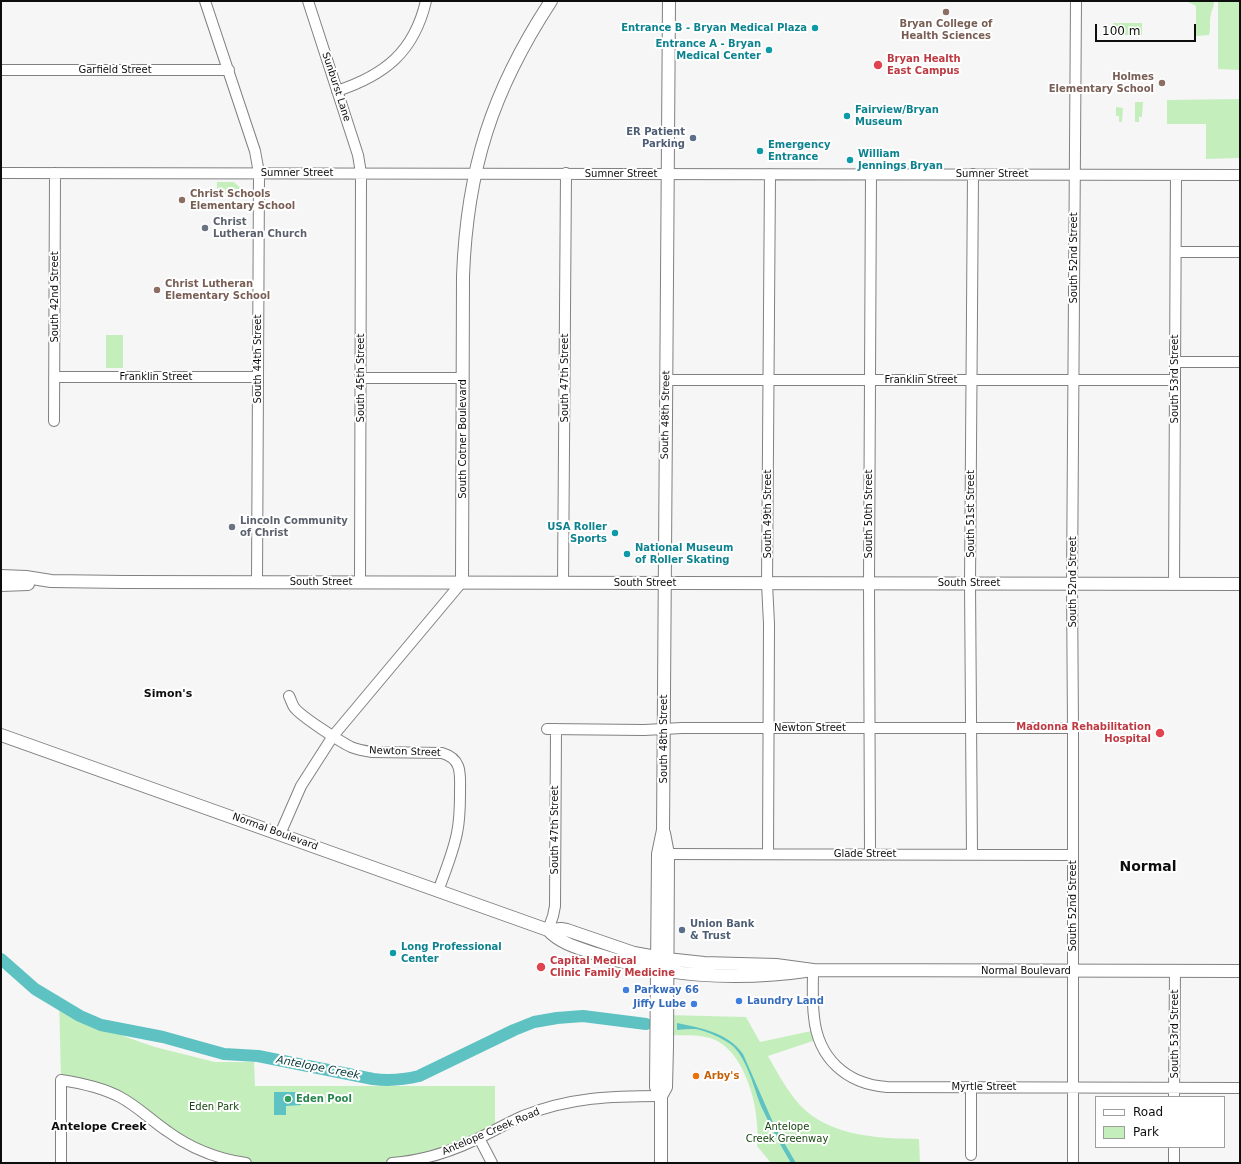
<!DOCTYPE html>
<html>
<head>
<meta charset="utf-8">
<style>
  body { margin:0 }
  #map { position:relative; width:1241px; height:1164px; overflow:hidden; background:#f6f6f7; font-family:"DejaVu Sans",sans-serif }
  canvas { display:block }
  .frame { position:absolute; inset:0; border:2px solid #0d0d0e; pointer-events:none }
  .legend { position:absolute; left:1095px; top:1096px; width:130px; height:52px; box-sizing:border-box; background:#fff; border:1px solid #9e9e9f; margin:0; padding:5px 7px; list-style:none; font-size:12px; color:#0d0d0e }
  .legend li { display:flex; align-items:center; gap:8px; height:20px }
  .legend b { width:20px; border:1px solid #9e9e9f }
  .scale { position:absolute; left:1095px; top:24px; width:101px; height:18px; box-sizing:border-box; border:2px solid #0d0d0e; border-top:0; padding-left:5px; font-size:12px; line-height:14px; white-space:nowrap; color:#0d0d0e; -webkit-text-stroke:3px #fff; paint-order:stroke }
</style>
</head>
<body>
<div id="map">
<canvas width="1241" height="1164"></canvas>
<div class="frame"></div>
<ul class="legend">
<li><b style="height:5px;background:#fff"></b>Road</li>
<li><b style="height:11px;background:#c4efbd"></b>Park</li>
</ul>
<div class="scale">100 m</div>
</div>
<script>
const ctx = document.querySelector('canvas').getContext('2d');
ctx.lineJoin = 'round';
function paint(path, color) {
  ctx.fillStyle = color;
  ctx.fill(path, 'evenodd');
}
function stroke(path, color, width, dash) {
  ctx.strokeStyle = color;
  ctx.lineWidth = width;
  ctx.lineCap = dash ? 'butt' : 'round';
  ctx.setLineDash(dash || []);
  ctx.stroke(path);
}
function drawText(font, color, halo, rows, align = 'center') {
  ctx.font = font + ' "DejaVu Sans",sans-serif';
  ctx.lineWidth = 4;
  ctx.setLineDash([]);
  ctx.textBaseline = 'middle';
  ctx.strokeStyle = halo;
  ctx.fillStyle = color;
  for (const [text, x, y, turn = 0] of rows) {
    ctx.save();
    ctx.translate(x, y);
    ctx.rotate((+turn || 0) * Math.PI / 180);
    ctx.textAlign = isNaN(turn) ? turn : align;
    if (halo) ctx.strokeText(text, 0, 0);
    ctx.fillText(text, 0, 0);
    ctx.restore();
  }
}
paint(new Path2D(`
  M1186,1h28c0,7 -2,8 -3,13 -2,7 0,14 -2,21l-13,1v-30z
  M1218,1h22v69l-22,-1z
  M1113,23h29v12h-29z
  M1240,99v59l-34,1v-35h-39v-24z
  M1135,102h8l-1,15h-3v5h-4z
  M1116,107l7,1 -1,14h-3v-6h-3z
  M217,182h17l11,10v5h-7v-3h-21z
  M106,335h17v33h-17z
  M59,999l29,19 38,19 29,10 60,15h39l1,24h240v43l-16,9 -87,25h-146l-36,-9 -90,-57 -59,-17z
  M668,1015l78,2 14,25 56,-12 3,9 -51,17c8,14 16,29 26,42 30,39 81,40 125,41l1,24h-149l-14,-17c0,-7 1,-14 0,-21 -1,-27 -14,-69 -38,-83 -15,-9 -36,-6 -52,-7z`), '#c4efbd');
paint(new Path2D(`
  M677,1023c25,5 51,10 66,31l32,73 21,36h-5c-11,-18 -21,-38 -30,-57 -7,-18 -13,-44 -27,-59 -7,-7 -29,-17 -39,-18 -6,0 -12,0 -18,1z
  M274,1092h27v13l-15,1v9h-12z`), '#5ec1c2');
stroke(new Path2D(`
  M1,959l34,30 45,27 21,9 62,12 61,17 34,2 115,23c16,2 30,1 46,-3l95,-46 20,-8 23,-4 26,-2 63,8`), '#5ec1c2', 12);
const minor = new Path2D(`
  M205,1l50,150 4,22 -2,409
  M308,1l50,154 3,18 -1,409
  M1,70h228
  M337,91c48,-16 77,-39 89,-90
  M1,173l1239,2
  M1176,252h64
  M1175,362h65
  M54,377h204
  M361,378h102
  M667,380h508
  M54,421l1,-248
  M563,583l3,-410
  M1174,584l2,-409
  M289,696c2,4 3,8 5,11 6,9 47,35 57,40 7,3 14,4 21,5l70,1c21,6 18,22 18,40 0,13 0,26 -3,40 -4,20 -12,39 -19,58
  M547,729l97,1 38,-2h391
  M280,834l21,-48 32,-50 129,-154
  M661,854l412,1
  M768,854l1,-230 -2,-41 3,-409
  M870,854l-1,-271 2,-409
  M972,854l-2,-271 3,-409
  M548,930l5,-14 2,-10 1,-177
  M813,970c0,15 -1,31 1,47 4,41 32,67 73,70l353,1
  M971,1087v68
  M1174,1097l1,-126
  M479,1138l13,25
  M61,1163v-83c20,3 40,7 59,17 17,9 31,23 47,34 23,17 51,28 79,32
  M392,1163c29,-2 58,-11 85,-24 15,-7 30,-16 46,-23 47,-19 89,-20 138,-20
  M1073,1163v-435l-1,-144 4,-583
  M1174,1163v-16`);
const major = new Path2D(`
  M1,576l25,1 25,4 73,1 1116,2
  M462,582l1,-306c4,-107 29,-185 88,-275
  M1,585l27,-1
  M1,735l547,195 13,-1 6,1 67,23 33,6 37,4 72,2 37,5
  M548,930c13,14 31,18 48,24 72,24 143,27 217,16l427,1
  M661,1096l5,-9 1,-41 1,-192 -4,-21
  M661,1163v-67l-5,-9 2,-233 5,-24 6,-829`);
stroke(minor, '#818182', 12);
stroke(major, '#818182', 14);
stroke(minor, '#fff', 10);
stroke(major, '#fff', 12);
for (const [x, y, r, color] of [
  [946,12,4,"#8d6e63"],
  [815,28,4,"#0f9aa8"],
  [769,50,4,"#0f9aa8"],
  [878,65,5,"#e0444e"],
  [1162,83,4,"#8d6e63"],
  [847,116,4,"#0f9aa8"],
  [693,138,4,"#5c6f8a"],
  [760,151,4,"#0f9aa8"],
  [850,160,4,"#0f9aa8"],
  [182,200,4,"#8d6e63"],
  [205,228,4,"#6b7280"],
  [157,290,4,"#8d6e63"],
  [232,527,4,"#6b7280"],
  [615,533,4,"#0f9aa8"],
  [627,554,4,"#0f9aa8"],
  [1160,733,5,"#e0444e"],
  [682,930,4,"#5c6f8a"],
  [393,953,4,"#0f9aa8"],
  [541,967,5,"#e0444e"],
  [626,990,4,"#3f7fe0"],
  [739,1001,4,"#3f7fe0"],
  [694,1004,4,"#3f7fe0"],
  [696,1076,4,"#e8710a"],
  [288,1099,4,"#2e9e5b"]
]) {
  const dot = new Path2D();
  dot.arc(x, y, r, 0, 2 * Math.PI);
  ctx.fillStyle = color;
  ctx.fill(dot);
  stroke(dot, '#fff', 1.5);
}
drawText('bold 10px', '#785e54', '#fff', [
  ["Bryan College of",946,24,"center"],
  ["Health Sciences",946,36,"center"],
  ["Holmes",1154,77,"right"],
  ["Elementary School",1154,89,"right"],
  ["Christ Schools",190,194],
  ["Elementary School",190,206],
  ["Christ Lutheran",165,284],
  ["Elementary School",165,296]
], 'left');
drawText('bold 10px', '#0d838f', '#fff', [
  ["Entrance B - Bryan Medical Plaza",807,28,"right"],
  ["Entrance A - Bryan",761,44,"right"],
  ["Medical Center",761,56,"right"],
  ["Fairview/Bryan",855,110],
  ["Museum",855,122],
  ["Emergency",768,145],
  ["Entrance",768,157],
  ["William",858,154],
  ["Jennings Bryan",858,166],
  ["USA Roller",607,527,"right"],
  ["Sports",607,539,"right"],
  ["National Museum",635,548],
  ["of Roller Skating",635,560],
  ["Long Professional",401,947],
  ["Center",401,959]
], 'left');
drawText('bold 10px', '#be3a42', '#fff', [
  ["Bryan Health",887,59],
  ["East Campus",887,71],
  ["Madonna Rehabilitation",1151,727,"right"],
  ["Hospital",1151,739,"right"],
  ["Capital Medical",550,961],
  ["Clinic Family Medicine",550,973]
], 'left');
drawText('10px', '#0d0d0e', '#fff', [
  ["Garfield Street",115,70],
  ["Sunburst Lane",336,87,72],
  ["Sumner Street",297,173],
  ["Sumner Street",621,174],
  ["Sumner Street",992,174],
  ["South 52nd Street",1074,258,-90],
  ["South 42nd Street",55,297,-90],
  ["South 44th Street",258,359,-90],
  ["Franklin Street",156,377],
  ["South 45th Street",361,378,-90],
  ["South 47th Street",565,378,-90],
  ["South 53rd Street",1175,379,-90],
  ["Franklin Street",921,380],
  ["South 48th Street",666,415,-89],
  ["South Cotner Boulevard",463,439,-90],
  ["South 49th Street",768,514,-90],
  ["South 50th Street",869,514,-90],
  ["South 51st Street",971,514,-90],
  ["South Street",321,582],
  ["South 52nd Street",1073,582,-90],
  ["South Street",645,583],
  ["South Street",969,583],
  ["Newton Street",810,728],
  ["South 48th Street",664,739,-90],
  ["Newton Street",405,752,2],
  ["South 47th Street",555,830,-90],
  ["Normal Boulevard",275,832,20],
  ["Glade Street",865,854],
  ["South 52nd Street",1073,906,-90],
  ["Normal Boulevard",1026,971],
  ["South 53rd Street",1175,1034,-90],
  ["Myrtle Street",984,1087],
  ["Antelope Creek Road",491,1132,-23]
]);
drawText('bold 10px', '#4e5e75', '#fff', [
  ["ER Patient",685,132],
  ["Parking",685,144],
  ["Union Bank",690,924,"left"],
  ["& Trust",690,936,"left"]
], 'right');
drawText('bold 10px', '#5b616d', '#fff', [
  ["Christ",213,222],
  ["Lutheran Church",213,234],
  ["Lincoln Community",240,521],
  ["of Christ",240,533]
], 'left');
drawText('bold 10px', '#366cbe', '#fff', [
  ["Parkway 66",634,990],
  ["Laundry Land",747,1001],
  ["Jiffy Lube",686,1004,"right"]
], 'left');
drawText('bold 10px', '#c56008', '#fff', [
  ["Arby's",704,1076]
], 'left');
drawText('bold 10px', '#27864d', '#fff', [
  ["Eden Pool",296,1099]
], 'left');
drawText('10px', '#174710', '#fff', [
  ["Eden Park",214,1107],
  ["Antelope",787,1127],
  ["Creek Greenway",787,1139]
]);
drawText('bold 11px', '#0d0d0e', '#fff', [
  ["Simon's",168,694],
  ["Antelope Creek",99,1127]
]);
drawText('italic 11px', '#033636', '#fff', [
  ["Antelope Creek",318,1068,11]
]);
drawText('bold 14px', '#0d0d0e', '#fff', [
  ["Normal",1148,867]
]);
</script>
</body>
</html>
